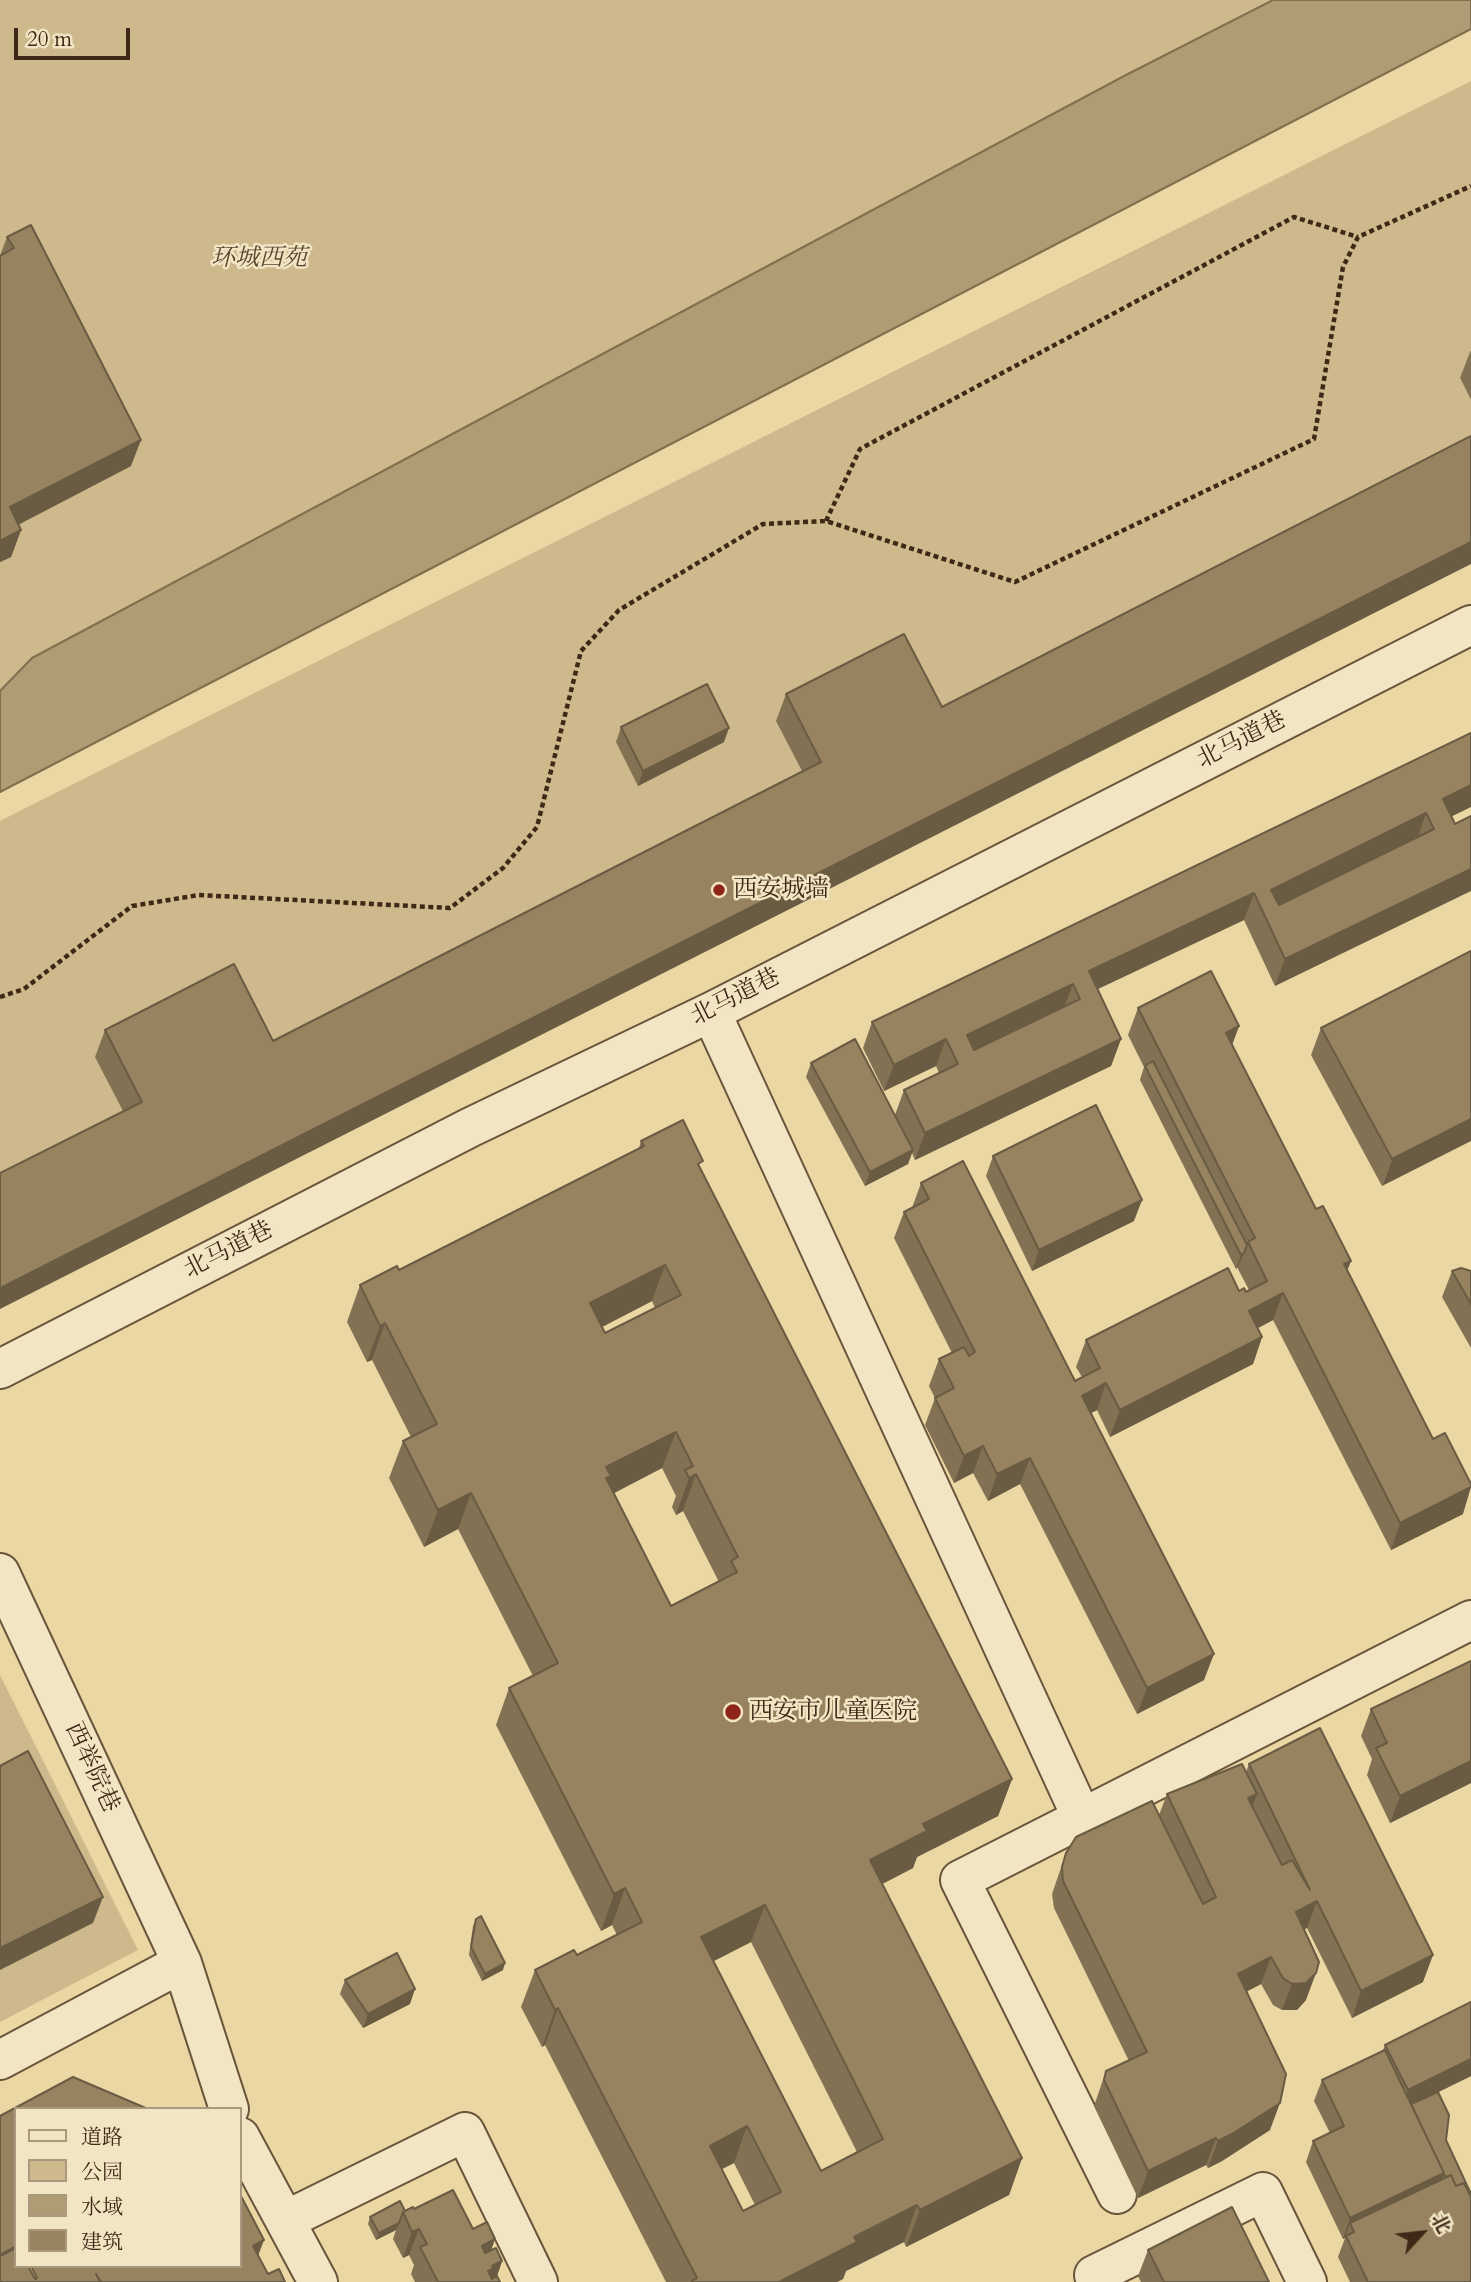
<!DOCTYPE html>
<html>
<head>
<meta charset="utf-8">
<style>
  body { margin:0 }
  #map { position:relative; width:1471px; height:2282px; overflow:hidden; background:#ead7a4; font-family:Cardo,"Noto Serif SC",serif }
  canvas { display:block }
  .legend { position:absolute; left:14px; top:2107px; width:228px; height:161px; box-sizing:border-box; background:#f1e5c4; border:2px solid #aa997e; margin:0; padding:9px 12px; list-style:none; font-size:21px; color:#402816 }
  .legend li { display:flex; align-items:center; gap:14px; height:35px }
  .legend b { width:35px; border:2px solid #aa997e }
  .north { position:absolute; left:1387px; top:2198px; width:70px; height:70px; -webkit-text-stroke:5px #f1e5c4; paint-order:stroke; rotate:63deg; font-size:19px; font-weight:700; line-height:28px; text-align:center; color:#402816 }
  .north::after { content:''; display:block; margin:auto; width:24px; height:32px; background:#402816; clip-path:polygon(50% 0,100% 100%,50% 72%,0 100%) }
  .scale { position:absolute; left:14px; top:28px; width:116px; height:32px; box-sizing:border-box; border:4px solid #402816; border-top:0; padding-left:9px; font-size:21px; line-height:24px; white-space:nowrap; color:#402816; -webkit-text-stroke:5px #f1e5c4; paint-order:stroke }
</style>
</head>
<body>
<div id="map">
<canvas width="1471" height="2282"></canvas>
<ul class="legend">
<li><b style="height:9px;background:#f1e5c4"></b>道路</li>
<li><b style="height:19px;background:#cdb98c"></b>公园</li>
<li><b style="height:19px;background:#b09c74"></b>水域</li>
<li><b style="height:19px;background:#988360"></b>建筑</li>
</ul>
<div class="north">北</div>
<div class="scale">20 m</div>
</div>
<script>
const ctx = document.querySelector('canvas').getContext('2d');
ctx.lineJoin = 'round';
function paint(path, color) {
  ctx.fillStyle = color;
  ctx.fill(path, 'evenodd');
}
function stroke(path, color, width, dash) {
  ctx.strokeStyle = color;
  ctx.lineWidth = width;
  ctx.lineCap = dash ? 'butt' : 'round';
  ctx.setLineDash(dash || []);
  ctx.stroke(path);
}
function drawText(font, color, halo, rows, align = 'center') {
  ctx.font = font + ' Cardo,"Noto Serif SC",serif';
  ctx.lineWidth = 5;
  ctx.setLineDash([]);
  ctx.textBaseline = 'middle';
  ctx.strokeStyle = halo;
  ctx.fillStyle = color;
  for (const [text, x, y, turn = 0] of rows) {
    ctx.save();
    ctx.translate(x, y);
    ctx.rotate((+turn || 0) * Math.PI / 180);
    ctx.textAlign = isNaN(turn) ? turn : align;
    if (halo) ctx.strokeText(text, 0, 0);
    ctx.fillText(text, 0, 0);
    ctx.restore();
  }
}
paint(new Path2D(`
  M0,0h1279l-1279,693z
  M1471,81v292l-11,6 11,21v58l-1471,736v-373z
  M0,1675l138,275 -138,72z`), '#cdb98c');
const water = new Path2D(`
  M1273,0h198v29l-1471,763v-101l32,-33 1094,-583z`);
paint(water, '#b09c74');
stroke(water, '#836e4e', 2);
const minor = new Path2D(`
  M711,1012l371,806 -122,62 157,314
  M0,1369l471,-242 240,-115 760,-387
  M0,1573l182,390 47,146
  M1082,1818l389,-198
  M0,2060l182,-97
  M240,2137l78,145
  M286,2220l179,-88 73,150
  M1098,2282l-4,-7 169,-83 44,90`);
stroke(minor, '#6a543a', 42);
stroke(new Path2D(`
  M826,521l34,-72 434,-232 64,20
  M0,997l24,-8 108,-83 67,-11 251,13 53,-40 34,-41 44,-176 38,-41 144,-86 63,-3 189,61 299,-143 29,-172 15,-30 113,-51`), '#402816', 4.5, [5, 3.5]);
stroke(minor, '#f1e5c4', 38);
paint(new Path2D(`
  M7,237l124,229 -113,59 3,5 -10,27 -11,5v-306z
  M1471,351v49l-11,-22 10,-26z
  M786,694l156,13 -942,602 123,-198 -28,-54 10,-27 168,11 529,-270 -26,-50z
  M621,727l103,15 -86,44 -22,-44z
  M1471,733l-19,84 -177,169 -31,-66 -147,69 24,50 -10,27 -196,94 -3,-7 -4,11 -43,22 -59,-109 5,-14 84,52 9,-25 35,-17 -3,-7 -52,25 -21,-43 9,-26z
  M1471,951l-89,235 -71,-131 10,-27z
  M1138,1008l101,18 -7,19 115,226 116,243 -72,36 -118,-230 -15,8 4,9 -9,27 -143,73 -13,-27 -6,3 113,267 -67,34 -117,-230 -32,17 -15,-28 -19,10 -29,-58 10,-27 -6,-12 10,-27 13,-6 -58,-115 10,-26 8,-4 9,-25 154,198 7,-4 -6,-10 10,-27 153,-49 7,1 3,-2 -11,-21v-2l-2,2 -96,-189 4,-13 -16,-32z
  M641,1141l59,28 312,610 -14,37 -81,41 -4,11 -31,16 140,274 -13,37 -103,52 -2,-5 -58,29 -3,8 -6,3h-171l-121,-237 -3,2 -21,-40 14,-37 42,-15 40,-20 -5,-10 -11,6 -105,-206 13,-37 24,-12 -75,-147 -34,18 -35,-69 14,-37 8,-4 -39,-77 -5,2 -20,-40 13,-37 39,-15 240,-122zM652,1301l3,7 -50,25 -3,-6zM662,1468l14,28 -4,11 4,8 7,-4 36,71 -48,24 -58,-113zM751,1942l106,210 -36,19 -107,-210zM734,2163l21,42 -12,6 -21,-42z
  M993,1156l141,65 -102,50 -46,-95z
  M1452,1271h19v77l-29,-51z
  M1471,1661v122l-81,40 -23,-48 5,-16 -11,-23 10,-27z
  M1249,1764l174,218 -71,36 -45,-90 -3,1 2,71 -9,10h-15l-9,-5 -12,-21 -15,8 24,138 -48,31 -14,7 -2,-3 -68,33 -44,-92 12,-35 23,-10 -75,-153 -2,-14 14,-41 93,-38 8,-21 79,-22z
  M476,1919l27,51 -21,11 -13,-26 4,-29z
  M345,1980l65,24 -47,24 -23,-34z
  M1471,2002v74l-33,16 33,190h-121l-12,-25 7,-19 -2,1 -37,-77 7,-21 17,-8 -16,-32 8,-21 61,-30 2,-5z
  M414,2209l59,20 29,32 -5,15 3,6h-85l-4,-8 3,-9 -5,-10 -6,3 -10,-19 3,-9 -20,10 -8,-16 2,-7z
  M1148,2250l121,32h-128l-3,-6z`), '#837153');
paint(new Path2D(`
  M141,440l-10,26 -131,68 10,-27z
  M21,530l-10,27 -11,5v-21z
  M1471,542v22l-1471,745v-21z
  M729,728l-5,14 -86,44 5,-15z
  M1471,785v22l-37,18 9,-26z
  M1426,813l-9,27 -153,75 7,-25z
  M1471,869v22l-196,95 10,-27z
  M1254,893l-10,27 -165,78 10,-27z
  M1073,984l-10,27 -106,51 10,-27z
  M1239,1026l-10,27 -3,-20z
  M946,1039l-10,27 -52,25 10,-26z
  M1121,1039l-10,27 -196,94 10,-27z
  M1471,1119v22l-89,45 10,-27z
  M913,1150l-5,14 -43,22 5,-14z
  M1142,1200l-8,21 -102,50 7,-21z
  M1244,1253l-6,14 -2,2 5,-14z
  M1351,1261l-10,26 3,-23z
  M665,1265l-13,36 -75,39 13,-37z
  M1283,1293l-10,27 -34,18 10,-27z
  M385,1323l-13,37 -5,2 13,-36z
  M1262,1337l-9,27 -143,73 10,-27z
  M1106,1383l-9,27 -24,12 9,-26z
  M676,1432l-14,36 -59,31 3,-32z
  M983,1446l-10,27 -19,10 10,-27z
  M1030,1458l-10,26 -32,17 9,-27z
  M696,1474l-13,37 -7,4 13,-37z
  M1471,1487l-8,27 -72,36 9,-27z
  M471,1493l-13,36 -34,18 14,-37z
  M1214,1654l-10,26 -67,34 10,-26z
  M1471,1761v22l-81,40 10,-27z
  M1012,1779l-14,37 -81,41 -4,11 -56,29 13,-37 53,-36z
  M1257,1794l-10,26 1,-22z
  M625,1888l-13,37 -11,6 13,-37z
  M103,1897l-10,26 -93,47v-22z
  M1317,1901l-10,27 -20,10 9,-26z
  M765,1905l-14,37 -63,32 13,-37z
  M1433,1955l-10,27 -71,36 9,-27z
  M1271,1957l-10,27 -33,17 10,-27z
  M505,1963l-2,7 -21,11 3,-7z
  M1316,1973l-10,27 -9,10h-15l10,-26z
  M415,1989l-5,15 -47,24 5,-14z
  M558,2008l-13,37 -3,2 13,-37z
  M1471,2059v17l-71,35 8,-21z
  M1280,2103l-10,27 -48,31 -14,7 10,-27z
  M747,2126l-13,37 -38,19 14,-36z
  M1216,2138l-10,27 -68,33 10,-27z
  M1022,2158l-13,37 -103,52 14,-37z
  M1444,2173l-7,20 -83,39 -4,-9 -5,15 -2,1 7,-21z
  M917,2205l-13,37 -58,29 -3,8 -6,3h-58l75,-45z
  M399,2223l-3,7 -20,10 3,-7z
  M419,2229l-10,26 -6,3 9,-26z
  M495,2239l-9,27 -4,-20z
  M264,2240l-10,27 -1,-21z
  M502,2261l-7,21h-11l4,-11 4,-5z`), '#6a5c43');
const building = new Path2D(`
  M31,225l110,215 -131,67 11,23 -21,11v-285l14,-8 -7,-11z
  M1471,436v106l-1471,746v-115l142,-71 -37,-72 129,-66 39,77 548,-279 -35,-68 118,-60 38,73z
  M707,684l22,44 -86,43 -22,-44z
  M1471,733v52l-28,14 12,25 16,-8v53l-186,90 -31,-66 -165,78 32,68 -196,94 -21,-43 54,-26 -12,-25 -52,26 -22,-43zM1426,813l8,16 -155,76 -8,-15zM1073,984l7,15 -106,51 -7,-15z
  M1471,951v168l-79,40 -71,-131z
  M1211,971l28,55 -13,7 90,176 7,-3 28,55 -7,3 89,175 12,-6 26,51v3l-71,36 -117,-230 -34,18 13,26 -142,73 -14,-27 -24,13 132,258 -67,34 -117,-230 -33,16 -14,-28 -19,10 -29,-58 19,-10 -15,-29 25,-12 5,9 6,-4 -71,-140 25,-13 -8,-16 42,-22 112,220 25,-13 -14,-28 142,-72 11,23 5,-3 2,4 21,-11 -19,-39 7,-4 -117,-230z
  M855,1039l58,111 -43,22 -59,-109z
  M1153,1061l94,184 -3,8 -3,2 -96,-189z
  M1096,1105l46,95 -103,50 -46,-94z
  M683,1120l20,41 -5,3 314,615 -89,45 4,7 -57,29 152,298 -102,52 -3,-5 -63,32 3,5 -78,40h-87v-1l5,-3 -139,-270 -3,2 -20,-40 39,-20 3,5 65,-33 -17,-34 -11,6 -105,-206 49,-25 -87,-170 -33,17 -35,-69 34,-17 -52,-101 -5,3 -20,-41 37,-19 2,4 245,-124 -3,-5zM665,1265l16,30 -76,38 -15,-30zM676,1432l17,34 -8,4 4,8 7,-4 42,83 -7,4 6,11 -66,34 -65,-128 5,-2 -5,-9zM765,1905l118,234 -62,32 -120,-234zM747,2126l34,66 -38,19 -33,-65z
  M1461,1268l10,3v33l-19,-33z
  M1471,1661v100l-71,35 -24,-48 11,-5 -16,-34z
  M1320,1728l113,227 -72,36 -44,-90 -21,11 23,50 -3,11 -10,10 -14,1 -9,-6 -12,-21 -33,17 48,100 -6,29 -48,31 -14,7 -2,-3 -68,33 -44,-91 2,-9 41,-19 -84,-171 -1,-14 4,-14 10,-16 76,-36 51,103 13,-7 -49,-103 75,-30 15,30 -9,4 34,67 10,-5 18,30 -61,-126z
  M28,1751l75,146 -103,51v-182z
  M481,1916l24,47 -20,11 -14,-27 5,-28z
  M397,1953l18,36 -47,25 -23,-34z
  M1471,2002v57l-63,31 -23,-45z
  M1385,2050l59,123 -94,45 -37,-77 31,-15 -22,-46z
  M73,2077l75,32h-132v137l-16,9v-139z
  M1438,2092l11,23 -3,25 25,54v3l-7,-14 -8,3 -5,-11 -5,2 -3,-4h1l-33,-69z
  M1451,2175l5,11 8,-3 7,14v85h-103l-22,-46 8,-4 -4,-9z
  M453,2190l20,39 14,-7 8,17 -13,7 3,7 11,-5 6,13 -10,5 1,3 -5,2 4,8 5,-3 3,6h-62l-18,-35 7,-3 -8,-15 -7,3 -9,-20 10,-5 1,2z
  M240,2196h1l23,44 -11,6 15,28 11,-5 6,13h-184l-5,-8 4,8h-100v-26l16,-8v18h12l7,13 2,-1 -6,-12h209z
  M400,2201l5,10 -2,1 -4,11 -20,10 -9,-16z
  M1232,2207l37,75h-105l-16,-32z`);
paint(building, '#988360');
stroke(building, '#6a5c43', 2);
for (const [x, y, r, color] of [
  [719,890,7,"#8f2418"],
  [733,1712,9,"#8f2418"]
]) {
  const dot = new Path2D();
  dot.arc(x, y, r, 0, 2 * Math.PI);
  ctx.fillStyle = color;
  ctx.fill(dot);
  stroke(dot, '#f1e5c4', 2.5);
}
drawText('italic 24px', '#5c452e', '#f1e5c4', [
  ["环城西苑",259,259]
]);
drawText('24px', '#402816', '#f1e5c4', [
  ["北马道巷",1242,741,-27],
  ["北马道巷",736,998,-27],
  ["北马道巷",229,1251,-27],
  ["西举院巷",91,1768,65]
]);
drawText('24px', '#402816', '#f1e5c4', [
  ["西安城墙",733,890],
  ["西安市儿童医院",749,1712]
], 'left');
</script>
</body>
</html>
